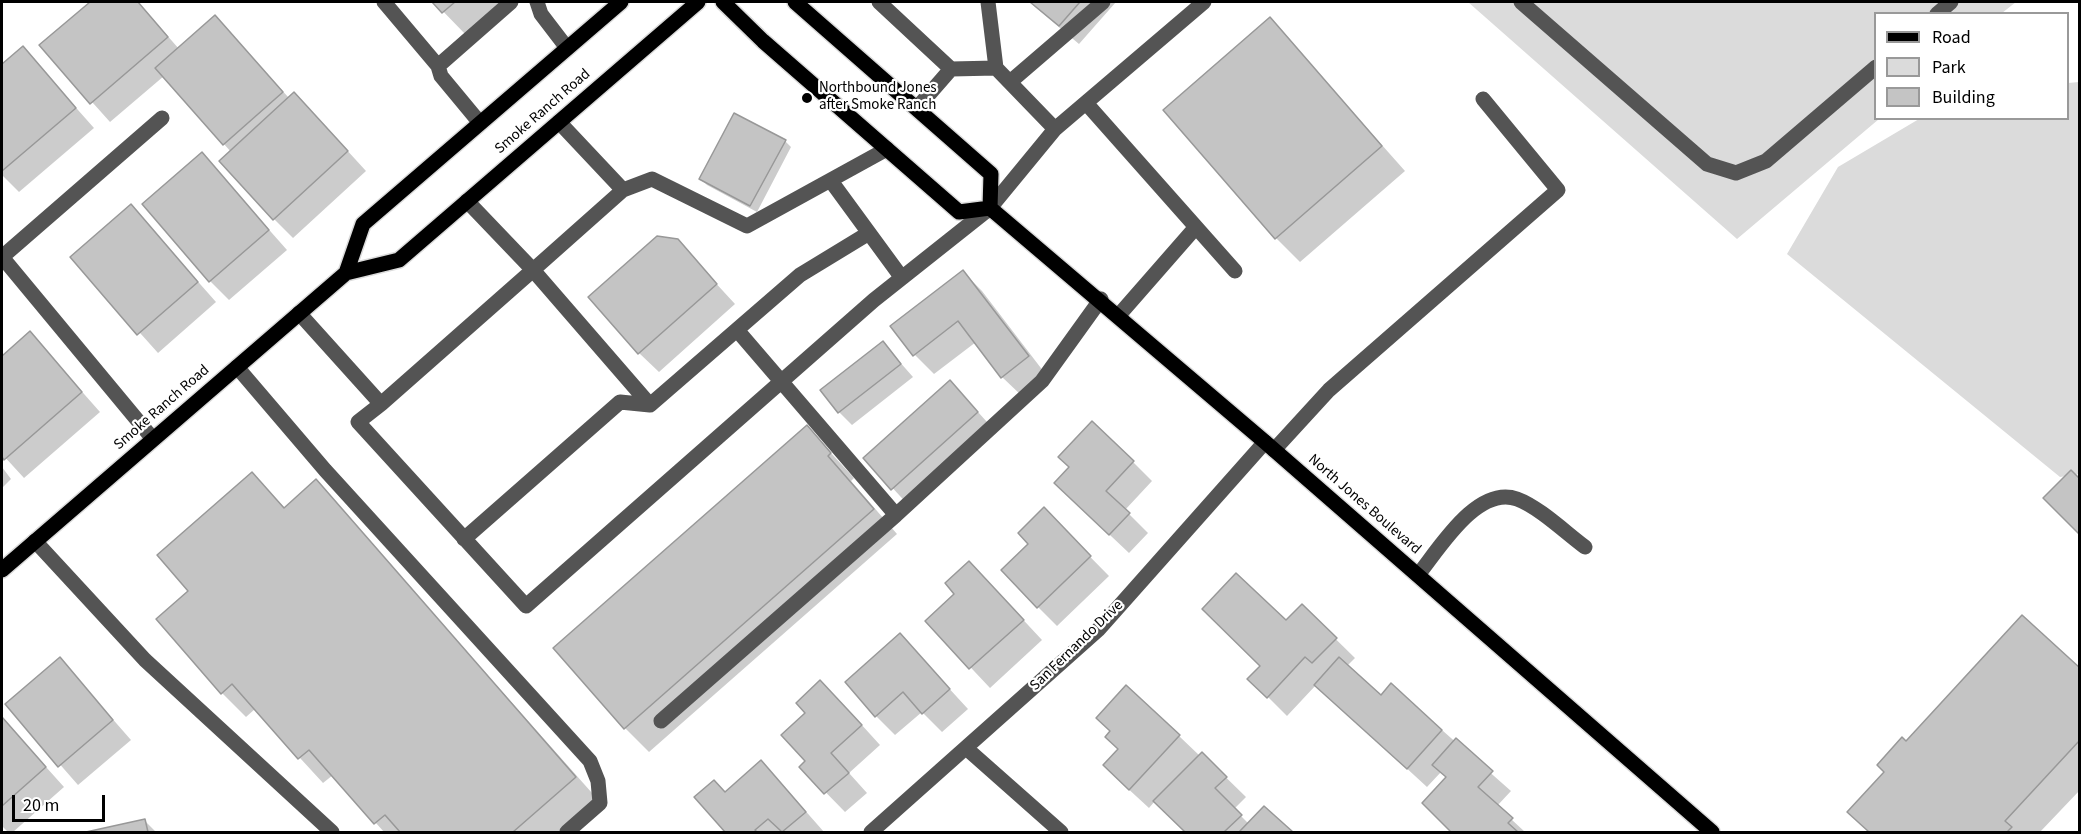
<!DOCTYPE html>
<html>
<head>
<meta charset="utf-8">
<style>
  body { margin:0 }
  #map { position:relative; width:2081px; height:834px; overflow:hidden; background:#fff; font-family:"Source Sans 3",sans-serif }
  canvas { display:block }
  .frame { position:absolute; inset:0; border:3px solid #000; pointer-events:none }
  .legend { position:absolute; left:1874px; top:12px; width:195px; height:108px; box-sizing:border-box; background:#fff; border:2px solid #999; margin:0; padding:8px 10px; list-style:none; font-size:18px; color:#000 }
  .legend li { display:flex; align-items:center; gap:12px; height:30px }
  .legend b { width:30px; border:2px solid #999 }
  .scale { position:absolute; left:12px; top:795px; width:93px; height:27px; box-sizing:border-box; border:3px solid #000; border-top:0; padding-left:8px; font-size:18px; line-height:21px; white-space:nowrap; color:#000; -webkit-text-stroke:4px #fff; paint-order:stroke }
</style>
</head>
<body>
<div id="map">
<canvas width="2081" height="834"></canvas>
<div class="frame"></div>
<ul class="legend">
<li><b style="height:8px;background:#000"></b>Road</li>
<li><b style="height:16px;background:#dbdbdb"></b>Park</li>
<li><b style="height:16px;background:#c4c4c4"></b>Building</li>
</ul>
<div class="scale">20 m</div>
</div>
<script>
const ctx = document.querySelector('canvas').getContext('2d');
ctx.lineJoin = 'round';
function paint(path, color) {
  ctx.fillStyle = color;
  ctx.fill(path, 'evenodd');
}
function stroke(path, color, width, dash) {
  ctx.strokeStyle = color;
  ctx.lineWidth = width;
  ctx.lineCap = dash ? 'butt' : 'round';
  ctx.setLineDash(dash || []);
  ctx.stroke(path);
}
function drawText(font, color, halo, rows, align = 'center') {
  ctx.font = font + ' "Source Sans 3",sans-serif';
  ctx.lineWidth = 4.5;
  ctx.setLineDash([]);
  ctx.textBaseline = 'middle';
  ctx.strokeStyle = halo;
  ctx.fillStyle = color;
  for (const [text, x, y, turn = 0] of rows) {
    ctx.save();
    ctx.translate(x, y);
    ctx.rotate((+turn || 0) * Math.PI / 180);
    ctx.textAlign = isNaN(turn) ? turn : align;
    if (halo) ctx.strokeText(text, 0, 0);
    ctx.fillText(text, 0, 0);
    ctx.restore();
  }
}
paint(new Path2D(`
  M1468,2h548l-14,11 -126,1v104l3,1 -142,120z
  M2079,82v392l-19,3 -273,-223 51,-87 81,-48 149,-1v-35z`), '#dbdbdb');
paint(new Path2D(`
  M92,2h46l41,47 36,-32 74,81 24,15 53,58 -73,67 -19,-19 -43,-67 -67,-76 -54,46 -69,-77z
  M434,2h72l-39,34z
  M1029,2h87l-37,42z
  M1270,19l135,152 -105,91 -24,-24z
  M23,48l71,80 -75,64 -17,-17v-109z
  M785,141l6,6 -34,65 -50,-27 -6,-6z
  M202,154l85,96 -58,50 -19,-19z
  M131,206l85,96 -58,51 -86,-96z
  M677,241l58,63 -76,68 -20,-19z
  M963,272l19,19 65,85 -25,20 -20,-19 -26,-35 -42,32 -19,-19z
  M30,333l70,79 -76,66 -22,-24v-96z
  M883,343l30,34 -61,48 -13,-13z
  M969,402l27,30 -85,76 -46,-50z
  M807,427l47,51 -3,3 46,53 -248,218 -24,-24z
  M1133,462l19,19 -27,29 23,23 -19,20 -54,-51z
  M2,467l9,12 -9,9z
  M252,474l33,34 31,-26 284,320 -35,30h-181l-51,-57 -10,8 -68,-74 -9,8 -24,-24 -32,-102z
  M1044,510l65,66 -52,50 -19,-19 -8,-63z
  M988,582l54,58 -52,48 -63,-67 29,-27z
  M1302,606l53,52 -8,8 34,31 10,-12 120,106 -14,15 28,26h-72l-10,-10 4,-44 -6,-6 -14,15 -111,-102 -29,31 -37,-37 12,-13 24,-44z
  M900,635l68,74 -26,23 -20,-20 -27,23 -19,-19z
  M60,659l71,81 -53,45 -71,-81z
  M2080,670v120l-40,42h-171l-20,-20 37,-40 20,-29z
  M840,701l40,44 -31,28 18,20 -22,19 -44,-45 6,-6v-48z
  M2,718l62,69 -51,45h-5l-6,-6z
  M1179,736l21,20 2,-2 44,43 -12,12 15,15 15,-16 27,24h-104l-32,-31 -6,7 -25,-23z
  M761,762l19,20 44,50h-97l-31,-35 29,-4z
  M145,821l11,11h-63z`), '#0003');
const building = new Path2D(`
  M90,2h48l30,35 -78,67 -51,-59z
  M432,2h23l-13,11z
  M1030,2h50l-21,24z
  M215,15l68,77 -60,53 -68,-77z
  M1270,17l112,129 -107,93 -112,-129z
  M23,46l53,62 -74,63v-107z
  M294,92l54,59 -75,69 -54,-59z
  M734,113l52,27 -36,66 -51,-27z
  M202,152l67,78 -60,52 -67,-78z
  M131,204l67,78 -61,53 -67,-78z
  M657,236l21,3 39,45 -79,70 -50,-57z
  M963,270l66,86 -28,22 -43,-57 -45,35 -23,-30z
  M30,331l52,61 -78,68 -2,-3v-101z
  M883,341l18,23 -63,49 -18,-23z
  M950,380l28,32 -87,78 -28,-32z
  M1092,421l42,40 -28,30 24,22 -21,22 -55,-52 15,-16 -11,-10z
  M807,425l24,28 -3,3 46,53 -250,220 -71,-81z
  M2071,470l9,9v56l-37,-37z
  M252,472l32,36 32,-29 260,298 -63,55h-113l-15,-17 -11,9 -65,-74 -11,9 -66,-75 -11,10 -65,-75 32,-28 -31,-36z
  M1044,507l47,49 -54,52 -36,-38 27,-26 -10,-11z
  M969,561l55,59 -55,49 -44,-48 29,-27 -9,-11z
  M1236,573l50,47 16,-16 35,34 -25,25 -7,-6 -38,41 -20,-19 13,-13 -58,-57z
  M2022,615l58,53v72l-75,81 7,6 -5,5h-138l-22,-20 37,-40 -7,-7 25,-28 4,4z
  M900,633l50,56 -28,25 -19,-22 -28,25 -30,-35z
  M60,657l53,63 -55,47 -53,-63z
  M1339,657l42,38 10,-12 51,47 -35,39 -93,-84z
  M820,680l42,45 -31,28 18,20 -25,21 -25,-27 6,-6 -24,-26 24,-22 -9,-10z
  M1126,685l54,50 -51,55 -26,-25 15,-16 -13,-12 5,-6 -14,-13z
  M2,717l44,50 -44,39z
  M1456,738l37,33 -15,16 35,31 -5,5 10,9h-67l-29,-29 24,-26 -14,-12z
  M1202,752l25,25 -12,11 27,27 -18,17h-39l-32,-31z
  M761,760l45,52 -24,20 -14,-13 -13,11 2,2h-32l-31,-35 20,-17 11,12z
  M1264,806l29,26h-54z
  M145,819l3,13h-62z`);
paint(building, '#c4c4c4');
stroke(building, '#989898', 1.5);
const major = new Path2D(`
  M723,2l40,39 196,171 31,-4 275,234 447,390
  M795,2l196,172 -1,34
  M346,273l17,-49 258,-222
  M2,570l344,-297 53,-13 299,-258`);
stroke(major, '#dbdbdb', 18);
stroke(new Path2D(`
  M384,2l54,64
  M537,2l4,12 26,34
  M879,2l72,67 -34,39
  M988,2l8,66 59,61
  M1521,2l186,162 29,9 30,-12 110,-94
  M1937,14l14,-12
  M951,69l45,-1
  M1010,82l93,-80
  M1086,103l149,168
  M559,122l64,68
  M480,123l-39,-47 -3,-10 73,-64
  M831,181l71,97
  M299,313l82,91 -23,18 168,184 348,-306 116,-92 65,-79 149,-127
  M1119,315l77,-88
  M737,330l159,185
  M237,367l88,103 265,291 8,20 2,22 -33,29
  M381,404l152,-134 -66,-69
  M650,405l-117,-135 90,-80 29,-11 95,47 140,-77
  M153,439l-151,-182 160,-139
  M1274,450l55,-60 229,-200 -75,-91
  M464,539l156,-137 30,3 150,-130 69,-42
  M35,541l110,119 187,172
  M1418,575c21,-26 59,-90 99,-76 22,8 49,34 68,48
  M661,721l235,-206 146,-134 59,-82
  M966,748l95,84
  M871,832l227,-202 167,-188`), '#545454', 15);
stroke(major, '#000', 15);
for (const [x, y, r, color] of [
  [807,98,6,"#000"]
]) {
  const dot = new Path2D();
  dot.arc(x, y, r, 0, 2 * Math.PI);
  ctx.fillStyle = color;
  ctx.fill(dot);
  stroke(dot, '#fff', 2);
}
drawText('15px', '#000', '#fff', [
  ["Northbound Jones",819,89],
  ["after Smoke Ranch",819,106]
], 'left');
drawText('15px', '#000', '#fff', [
  ["Smoke Ranch Road",543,112,-41],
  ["Smoke Ranch Road",162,408,-41],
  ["North Jones Boulevard",1364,505,41],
  ["San Fernando Drive",1077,646,-44]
]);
</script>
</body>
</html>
